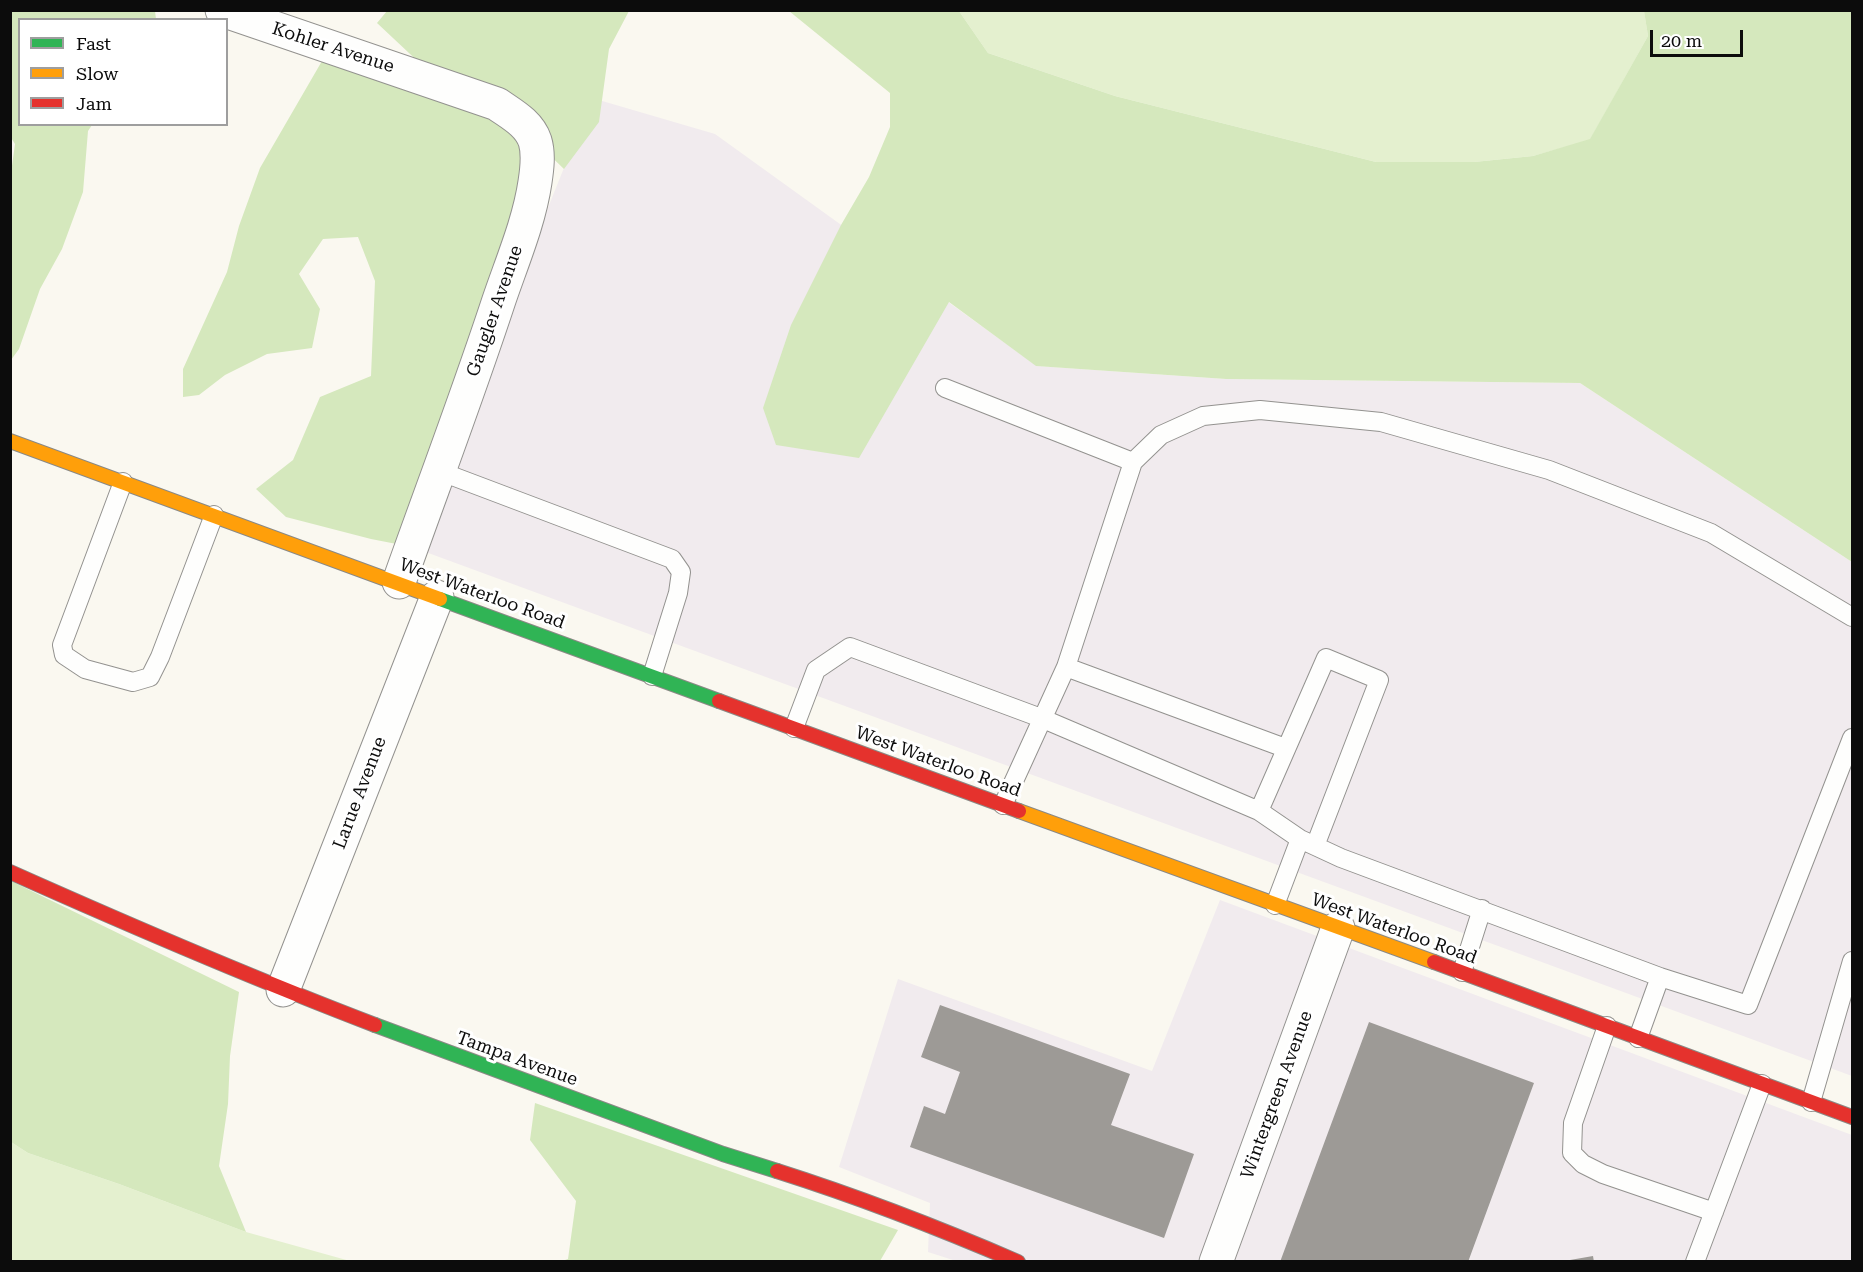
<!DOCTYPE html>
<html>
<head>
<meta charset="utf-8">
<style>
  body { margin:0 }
  #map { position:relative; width:1863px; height:1272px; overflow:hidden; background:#faf8f0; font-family:"Roboto Serif",serif }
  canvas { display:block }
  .frame { position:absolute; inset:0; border:12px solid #0c0c0c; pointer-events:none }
  .legend { position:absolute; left:18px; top:18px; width:210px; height:108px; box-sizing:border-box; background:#fff; border:2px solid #9e9e9e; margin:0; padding:8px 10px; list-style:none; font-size:18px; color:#0c0c0c }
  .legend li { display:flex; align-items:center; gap:12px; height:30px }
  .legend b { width:30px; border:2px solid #9e9e9e }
  .scale { position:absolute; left:1650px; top:30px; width:93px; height:27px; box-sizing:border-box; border:3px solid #0c0c0c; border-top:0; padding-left:8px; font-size:18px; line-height:21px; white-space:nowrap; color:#0c0c0c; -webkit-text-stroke:4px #fff; paint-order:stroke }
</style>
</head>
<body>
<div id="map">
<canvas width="1863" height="1272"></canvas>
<div class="frame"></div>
<ul class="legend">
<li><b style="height:8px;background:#30b455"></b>Fast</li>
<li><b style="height:8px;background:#ff9f0a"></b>Slow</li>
<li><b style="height:8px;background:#e5322d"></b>Jam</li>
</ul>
<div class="scale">20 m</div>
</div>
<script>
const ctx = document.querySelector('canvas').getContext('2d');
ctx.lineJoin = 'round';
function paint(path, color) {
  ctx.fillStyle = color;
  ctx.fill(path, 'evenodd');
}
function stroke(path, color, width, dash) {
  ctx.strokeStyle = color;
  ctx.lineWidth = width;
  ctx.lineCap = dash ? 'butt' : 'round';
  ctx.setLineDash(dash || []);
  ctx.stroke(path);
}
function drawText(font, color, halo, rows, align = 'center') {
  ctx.font = font + ' "Roboto Serif",serif';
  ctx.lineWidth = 6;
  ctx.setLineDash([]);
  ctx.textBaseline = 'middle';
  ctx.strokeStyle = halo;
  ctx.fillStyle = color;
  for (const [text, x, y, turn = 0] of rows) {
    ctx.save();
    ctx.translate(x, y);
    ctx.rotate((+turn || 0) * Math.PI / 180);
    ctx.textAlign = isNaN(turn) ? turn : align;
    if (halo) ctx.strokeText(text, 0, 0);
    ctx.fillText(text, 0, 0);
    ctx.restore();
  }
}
paint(new Path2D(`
  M592,98l123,36 322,232 189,13 354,4 272,179v514l-1440,-529z
  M1220,900l632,235v126h-896l-28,-9 2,-49 -91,-36 59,-188 254,92z`), '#f1ebee');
paint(new Path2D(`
  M1644,10l4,26 -58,104 -57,16 -59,6h-98l-261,-66 -127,-43 -29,-42z
  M11,1142l17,11 91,31 127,48 104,29 -339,1z`), '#e4f0cf');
paint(new Path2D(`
  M11,10l144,1 1,8 -136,1v104l72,1 -4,6 -5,61 -21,57 -22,40 -21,60 -8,11 -1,-180 5,-36 -5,-8z
  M387,11h242l-20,38 -10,73 -35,47 -28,-27 -124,405 -41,-8 -85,-22 -30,-28 37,-29 27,-63 51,-21 4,-95 -17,-44 -35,2 -24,35 21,35 -8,39 -45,6 -42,21 -26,20 -16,2v-28l44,-97 12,-46 21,-58 62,-107 120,23 -65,-61z
  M789,11h170l29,42 127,43 261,66h98l59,-6 57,-17 58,-103 -4,-25h208v551l-272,-179 -354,-4 -190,-13 -87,-64 -90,156 -83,-13 -13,-37 28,-83 50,-100 28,-48 21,-50v-34z
  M11,881l228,111 -9,64 -2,48 -9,62 27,66 -127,-48 -91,-31 -17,-11z
  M535,1103l363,127 -18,31h-318l6,-2 8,-58 -46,-61z`), '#d5e8bd');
paint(new Path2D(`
  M940,1005l190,69 -19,51 83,29 -30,84 -254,-91 14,-41 21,8 15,-42 -39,-15z
  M1369,1022l165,61 -66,179h-188z
  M1593,1256l1,6h-24v-2z`), '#9d9a96');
const lane = new Path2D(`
  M945,388l188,74 -67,205
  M1133,462l28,-27 42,-19 57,-6 121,12 168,48 162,63 141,84
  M439,471l233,88 9,13 -3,21 -26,83
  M123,482l-61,163 2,10 21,14 48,13 17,-5 10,-20 54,-142
  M794,728l22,-58 34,-23 191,71 218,93 41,28 41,19 319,119 -22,61
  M1003,805l63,-138 219,81
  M1259,811l67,-153 53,22 -64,166
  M1275,905l25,-66
  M1462,972l20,-63
  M1660,977l88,28 104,-267
  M1607,1026l-34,97 -1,30 11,11 20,10 111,38
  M1811,1102l41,-141
  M1695,1262l67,-178`);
const street = new Path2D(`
  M222,10l275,94c14,10 32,19 38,37 4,13 2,28 0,41 -6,41 -24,82 -37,121 -31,94 -66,186 -99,279
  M283,990l154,-393
  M1216,1262l122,-334`);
const fast = new Path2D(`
  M440,599l279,102
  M375,1025l348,129 54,17`);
const slow = new Path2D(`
  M10,441l430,158
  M1019,811l415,151`);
const jam = new Path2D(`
  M719,701l300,110
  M10,872c121,54 242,106 365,153
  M1434,962l418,155
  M777,1171c82,26 162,57 241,91`);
stroke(lane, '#93928f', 20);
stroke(street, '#93928f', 35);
stroke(fast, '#8a8985', 16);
stroke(slow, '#8a8985', 16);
stroke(jam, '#8a8985', 16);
stroke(lane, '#fefefd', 18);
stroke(street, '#fefefd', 33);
stroke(fast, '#30b455', 14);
stroke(slow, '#ff9f0a', 14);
stroke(jam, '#e5322d', 14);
drawText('18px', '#0c0c0c', '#fff', [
  ["Kohler Avenue",333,48,18],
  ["Gaugler Avenue",495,311,-71],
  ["West Waterloo Road",482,594,20],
  ["West Waterloo Road",938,762,20],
  ["Larue Avenue",360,793,-69],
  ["West Waterloo Road",1394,929,20],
  ["Tampa Avenue",517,1059,20],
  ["Wintergreen Avenue",1277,1095,-70]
]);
</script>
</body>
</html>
